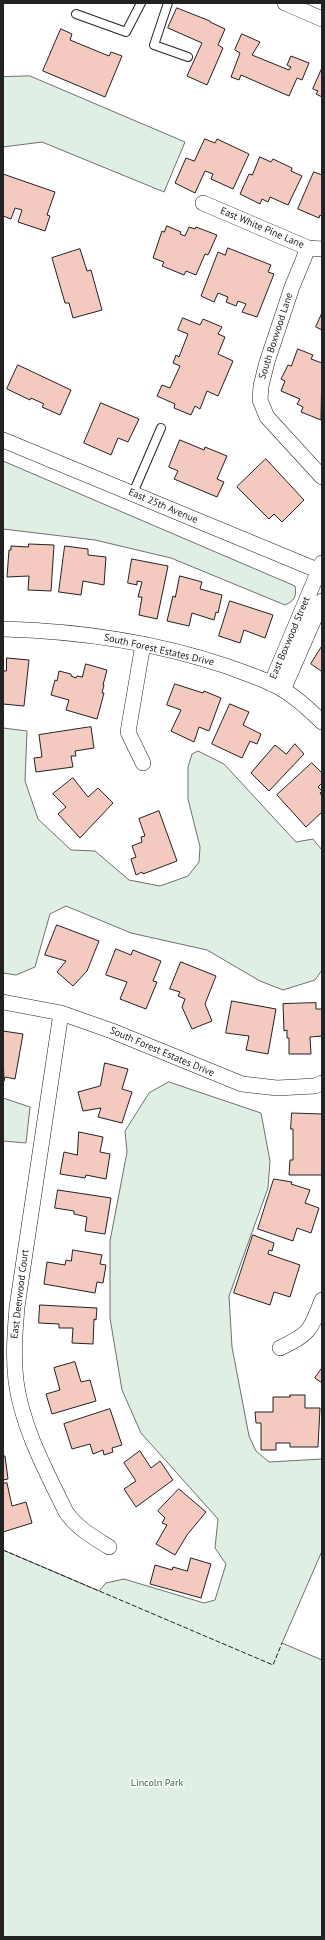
<!DOCTYPE html>
<html>
<head>
<meta charset="utf-8">
<style>
  body { margin:0 }
  #map { position:relative; width:325px; height:1940px; overflow:hidden; background:#fff; font-family:"PT Sans",sans-serif }
  canvas { display:block }
  .frame { position:absolute; inset:0; border:4px solid #222; pointer-events:none }
</style>
</head>
<body>
<div id="map">
<canvas width="325" height="1940"></canvas>
<div class="frame"></div>
</div>
<script>
const ctx = document.querySelector('canvas').getContext('2d');
ctx.lineJoin = 'round';
function paint(path, color) {
  ctx.fillStyle = color;
  ctx.fill(path, 'evenodd');
}
function stroke(path, color, width, dash) {
  ctx.strokeStyle = color;
  ctx.lineWidth = width;
  ctx.lineCap = dash ? 'butt' : 'round';
  ctx.setLineDash(dash || []);
  ctx.stroke(path);
}
function drawText(font, color, halo, rows, align = 'center') {
  ctx.font = font + ' "PT Sans",sans-serif';
  ctx.lineWidth = 3;
  ctx.setLineDash([]);
  ctx.textBaseline = 'middle';
  ctx.strokeStyle = halo;
  ctx.fillStyle = color;
  for (const [text, x, y, turn = 0] of rows) {
    ctx.save();
    ctx.translate(x, y);
    ctx.rotate((+turn || 0) * Math.PI / 180);
    ctx.textAlign = isNaN(turn) ? turn : align;
    if (halo) ctx.strokeText(text, 0, 0);
    ctx.fillText(text, 0, 0);
    ctx.restore();
  }
}
const green = new Path2D(`
  M30,76l155,66 -21,50 -122,-50 -39,5v-70z
  M3,461l292,125c2,11 -1,15 -10,19l-114,-47 -76,-18 -92,-11z
  M3,728l24,3 -2,50 13,38 33,31 24,1 34,29 31,6 28,-10 11,-14 1,-15 -12,-48v-32l4,-13 6,-3 26,13 72,78 17,-3 9,11v120l-7,10 -32,10 -23,-9 -53,-31 -76,-17 -65,-27 -16,8 -15,53 -19,8 -13,-2z
  M169,1082l92,31 9,48 -2,27 -39,108 3,51 17,89 7,15 13,11 53,-3v92l-40,92 40,17v277h-319v-387l96,41 7,-8 18,-4 80,24 11,-3 11,-36 -11,-16 3,-29 -77,-86 -19,-43 -12,-72v-77l17,-89 -2,-21 24,-38z
  M3,1098l27,9 -4,36 -23,-2z`);
paint(green, '#e0efe3');
stroke(green, '#6f6f6f', 1);
const building = new Path2D(`
  M177,8l33,13v1l15,7 -7,16 5,3 -16,37 -20,-9 15,-33 -34,-15z
  M61,29l11,5 -2,6 39,16 2,-4 11,4 -17,41 -62,-26z
  M242,34l18,8 -8,13 37,15 2,-3 -4,-2 4,-9 18,7 -7,17 -5,-2 -8,18 -48,-21 -2,5 -8,-3 9,-24 -5,-3z
  M322,68v29l-6,-3 2,-3 -5,-2z
  M205,139l10,4 2,-4 32,15 -16,35 -22,-10 2,-5 -8,-3 -10,22 -20,-10 11,-25 8,3z
  M260,157l11,5 2,-3 19,9 -1,3 11,5 -14,29 -18,-8 -2,5 -6,-3 -2,5 -20,-10 9,-20 3,1z
  M314,172l8,3v42l-2,-2 -1,3 -21,-9z
  M3,174l52,18 -8,23 3,1 -5,15 -27,-9 4,-12 -7,-2 -4,11 -8,-3z
  M167,226l14,6 -1,2 5,2 4,-9 6,2 1,-2 21,8 -9,20 -3,-1 -9,21 -10,-4 -2,4 -22,-9 2,-4 -11,-4 9,-27 2,1z
  M228,248l43,17 -3,7 6,2 -17,43 -15,-5 4,-8 -8,-3 -2,5 -10,-4 2,-5 -10,-4 -4,9 -13,-6 17,-44 7,3z
  M80,249l7,22 4,-1 11,40 -29,8 -4,-15h-4l-13,-45z
  M322,313v17l-6,-3z
  M183,318l17,7 3,-6 19,8 -4,7 7,3 -7,17 15,7 -15,35 -11,-5 -7,18 -5,-3 -4,9 -17,-7 1,-4 -18,-8 5,-11 8,3 10,-22 -7,-3 3,-8 3,2 9,-23 -10,-4z
  M298,349l15,6 -2,4 11,4 -1,57 -20,-8 2,-5 -6,-3 3,-5 -19,-8 4,-10 -4,-2 7,-14 3,1z
  M18,365l53,25 -11,25 -18,-8 2,-3 -13,-6 -1,2 -23,-11z
  M101,403l38,16 -11,23 -10,-4 -7,17 -27,-12z
  M180,440l24,10 1,-3 22,9 -10,23 7,3 -7,15 -43,-18 4,-8 -9,-4z
  M266,459l38,41 -22,22 -8,-8 -5,5 -32,-32z
  M29,544l25,1 -3,46 -23,-1 1,-14 -22,1 2,-27h2v-4l17,1z
  M65,546l23,3v6l18,2 -2,28 -21,-4 -2,14 -22,-3z
  M132,559l36,7 -11,53 -18,-4 3,-18h-4l4,-15 -5,-1v4l-9,-2z
  M180,576l22,6 -2,7 22,6 -4,18 -2,-1 -2,8 -22,-7 -3,13 -22,-5 6,-25 2,1z
  M230,601l43,14 -8,23 -21,-8 -4,13 -21,-7z
  M322,646v24l-1,1 -10,-7z
  M7,658l22,2 -5,46 -21,-2v-33h3z
  M86,664l21,6 -4,15h1l-2,8h2l-7,26 -31,-9 3,-10 -18,-5 4,-15 2,1 2,-10 12,3v2l5,2 1,-2 5,1z
  M175,684l28,9 1,-2 17,7 -12,33 -10,-4 -5,15 -23,-11 10,-21 -14,-5z
  M230,704l19,8 -6,13 18,9 -4,10 -7,-3 -8,17 -30,-14z
  M91,727l3,21 -19,3 1,5h-5l2,11 -37,5 -2,-14 8,-1 -3,-22z
  M295,744l9,10 -35,37 -18,-18 24,-28 11,9z
  M312,763l10,10v10l-4,4 4,4 -2,2 2,3v16l-16,15 -29,-32z
  M73,778l15,19 10,-9 15,15 -33,35 -22,-24 8,-7 -13,-13z
  M159,811l18,50 -34,13 -1,-2 -6,3 -5,-16 5,-2 -4,-11 10,-4 -1,-5 4,-1 -6,-17z
  M57,925l42,16 -12,30 -14,15 -16,-14 9,-11 -21,-6z
  M116,949l15,6 2,-5 28,11 -8,20 4,1 -11,27 -26,-10 7,-17 -21,-7z
  M181,962l35,14 -11,28 7,17 -20,8 -10,-22 3,-8 -7,-3 2,-4 -10,-3z
  M232,1001l44,8 -8,45 -22,-4 3,-14 -23,-3z
  M316,1003v6h6v27l-12,1 1,17h-22v-16h-2v-8l-3,1 -1,-27z
  M3,1031l20,3 -8,45 -10,-2 -1,4z
  M105,1063l23,6 -6,20 10,3 -10,31 -24,-6 3,-9 -18,3 -5,-19 22,-6z
  M292,1113l30,1v61h-33l1,-15h3v-31h-2z
  M79,1132l24,5 -3,15 10,2 -4,25 -20,-4 -1,3 -25,-4 4,-22 13,3z
  M274,1179l18,3 -1,2 19,6 -5,13 14,5 -8,25 -14,-5 -4,13 -35,-12z
  M58,1190l53,8 -6,36 -20,-3 2,-14 -13,-3v-3l-19,-3z
  M253,1235l21,8 -2,8 -3,-1 -1,4 32,11 -10,32 -16,-5 -4,13 -36,-12z
  M73,1250l29,5 -2,9 6,1 -3,18 -6,-1 -2,11 -51,-9 3,-22 18,3 1,-5 5,1z
  M40,1305l57,3 -1,12 -2,-1 -1,25 -21,-1 1,-15h-14v-4l-20,-1z
  M75,1362l6,20 9,-2 6,21 -44,13 -6,-20 14,-4 -6,-22z
  M322,1368v15l-7,-5z
  M290,1395h15v13h15l-2,39h-28v-4h-14v7h-15v-27h-5l-1,-11h18v-15h17z
  M110,1409l12,36 -10,3 1,4 -9,3 -1,-5 -10,4 -3,-10 -18,5 -8,-25z
  M140,1451l11,17 9,-7 13,19 -37,27 -12,-18 12,-8 -12,-18z
  M3,1456h2l3,23 -5,1z
  M7,1483l5,23 14,-4 6,21 -29,9v-48z
  M179,1489l27,23 -19,23 -12,20 -19,-11 11,-19 -5,-2 3,-5 -7,-7z
  M191,1558l20,6 -10,34 -51,-14 5,-19 17,5 1,-3 14,4z`);
paint(building, '#f3c9c0');
stroke(building, '#222', 1);
const lane = new Path2D(`
  M168,3l-14,42 34,12
  M76,14l50,18 15,-29
  M133,493l28,-65`);
const street = new Path2D(`
  M285,3l37,16
  M203,203l105,45 14,1
  M308,248l-16,39 -25,75 -6,24 -1,14 7,17 55,60
  M3,440l319,132
  M3,629c76,2 151,13 223,37 19,7 39,13 56,23 15,9 28,21 40,33
  M143,644l-15,88 15,31
  M271,684l51,-121
  M283,690l39,-89
  M3,1002l58,11 51,18 130,53 35,4 38,-2 7,-3
  M61,1013l-44,294c-2,25 -4,49 -1,74 6,46 30,90 50,131 11,16 27,25 43,35
  M280,1348c30,-15 30,-16 42,-48`);
stroke(lane, '#222', 10);
stroke(street, '#222', 16);
stroke(lane, '#fff', 8);
stroke(street, '#fff', 15);
stroke(new Path2D(`
  M3,1550l270,115 9,-22`), '#222', 1, [5, 2]);
drawText('10px', '#222', '#fff', [
  ["East White Pine Lane",262,228,23],
  ["South Boxwood Lane",276,336,-72],
  ["East 25th Avenue",163,506,23],
  ["East Boxwood Street",290,638,-67],
  ["South Forest Estates Drive",159,650,13],
  ["South Forest Estates Drive",162,1052,23],
  ["East Deerwood Court",20,1294,-83]
]);
drawText('10px', '#2f5e38', '#fff', [
  ["Lincoln Park",157,1783]
]);
</script>
</body>
</html>
